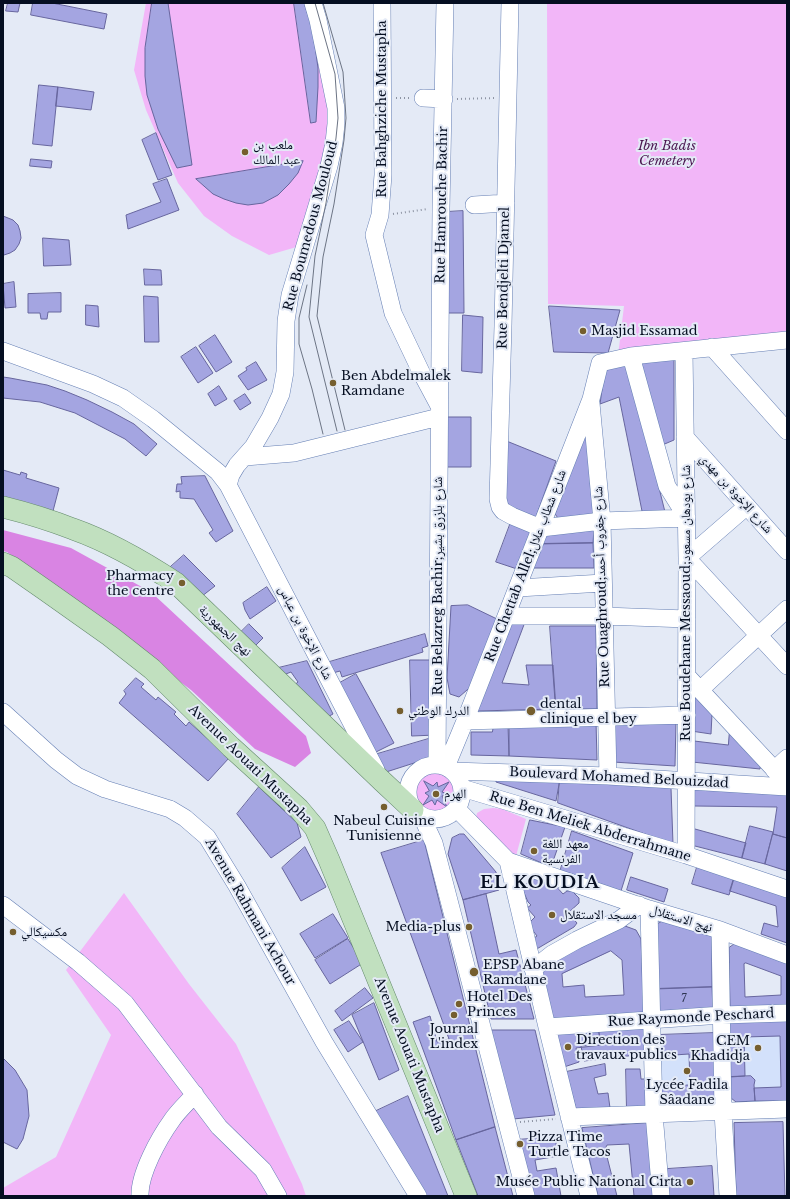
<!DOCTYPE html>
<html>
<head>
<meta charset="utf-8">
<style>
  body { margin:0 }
  #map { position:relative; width:790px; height:1199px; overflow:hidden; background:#e4eaf6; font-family:"Libre Baskerville",serif }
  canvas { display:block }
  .frame { position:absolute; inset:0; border:4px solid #050e21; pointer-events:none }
</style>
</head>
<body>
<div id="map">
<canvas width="790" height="1199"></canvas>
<div class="frame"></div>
</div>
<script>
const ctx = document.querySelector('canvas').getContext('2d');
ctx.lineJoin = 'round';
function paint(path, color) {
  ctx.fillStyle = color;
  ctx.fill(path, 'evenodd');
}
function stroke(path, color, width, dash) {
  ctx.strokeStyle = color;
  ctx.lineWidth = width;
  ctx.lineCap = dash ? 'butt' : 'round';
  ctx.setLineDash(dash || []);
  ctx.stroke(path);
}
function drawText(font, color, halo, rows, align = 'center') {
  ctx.font = font + ' "Libre Baskerville","Noto Naskh Arabic",serif';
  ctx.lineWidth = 4;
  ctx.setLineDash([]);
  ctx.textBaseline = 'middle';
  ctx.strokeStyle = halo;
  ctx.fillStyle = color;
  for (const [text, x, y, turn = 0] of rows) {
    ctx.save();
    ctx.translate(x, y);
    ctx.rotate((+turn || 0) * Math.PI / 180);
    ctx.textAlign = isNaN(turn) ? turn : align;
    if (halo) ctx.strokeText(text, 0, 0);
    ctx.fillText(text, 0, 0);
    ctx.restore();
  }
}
paint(new Path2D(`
  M787,1018v83l-51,1 -5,-4 -3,-79z
  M714,1033l2,73 -55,2 -4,-73z`), '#d3e1fb');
paint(new Path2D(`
  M146,3h166l20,118 -32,125 -31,9 -37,-19 -28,-20 -26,-33 -32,-73 -12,-40z
  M547,3h240v334l-169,19 6,-50 -76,-2z
  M415 792a20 20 0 1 1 40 0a20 20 0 1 1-40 0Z
  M493,808l9,1 24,10 -10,37 -13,-8 -28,-25 2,-10 7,-4z
  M124,893l65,91 47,60 66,140 4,12h-303v-8l53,-31 55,-122 -45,-65z`), '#f2b6f8');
paint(new Path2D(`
  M3,530l68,18 80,44 155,144 5,17 -16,14 -40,-18 -64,-59 -135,-102 -49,-36 -4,-1z`), '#d984e3');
const building = new Path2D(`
  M8,3h12l-2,9 -12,-1z
  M33,3h19l55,11 -3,15 -73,-14z
  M152,3h16l24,162 -15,3 -19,-39 -11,-34 -2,-19v-28z
  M294,3h10l7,21 4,22 3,22v19l-2,35 -5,1z
  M39,85l19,2 -6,59 -19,-2z
  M58,87l36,5 -3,18 -35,-4z
  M156,133l16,42 -14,5 -16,-40z
  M31,159l21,2 -1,7 -21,-2z
  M303,161l-5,12 -9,11 -11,11 -15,8 -15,2 -12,-2 -12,-4 -11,-5 -17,-15z
  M167,179l12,31 -51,19 -2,-14 35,-13 -8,-18z
  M463,211l1,102h-18v-101z
  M3,216l10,4 5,5 2,6 1,7 -2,6 -4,6 -5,3 -6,2z
  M43,238l26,2 2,25 -27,1z
  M144,269l17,1 1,15h-17z
  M14,282l2,25 -11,1 -2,-24z
  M61,293v19h-13l-1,7h-6l-1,-6h-12v-19z
  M144,296l14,1 1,45h-14z
  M86,305l12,1 1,21 -13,-2z
  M549,306l71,4 -12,43 -54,-1z
  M463,315l20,2 -1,56 -20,-2z
  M215,335l17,27 -16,10 -17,-26z
  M196,347l17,26 -15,10 -17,-26z
  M674,354v86l-14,6 -25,-87z
  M256,362l11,18 -19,10 -10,-14 9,-6 -1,-2z
  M628,363l38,153h-23l-24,-119 -19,7 5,-36z
  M3,377l7,1 37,7 18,6 22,9 25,12 22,12 23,20 -11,12 -21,-17 -50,-26 -35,-11 -37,-4z
  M219,386l8,13 -12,7 -7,-12z
  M245,394l6,9 -11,7 -6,-9z
  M447,417h24v50h-25z
  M590,435l4,75 -4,7 -32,1 -3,-4 28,-77z
  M504,440l52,21 -20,56 -28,-10 -5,-9z
  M3,470l17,5 1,-3 6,2 -1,4 33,10 -6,23 -50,-14z
  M205,476l28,55 -17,11 -7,-9 4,-3 -19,-31 -14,-1v-7l-4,1 1,-8h5l-1,-7z
  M511,522l23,9 -14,39 -24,-8z
  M594,529l-1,14 -56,1 6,-13z
  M593,543l1,25h-65l8,-24z
  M184,555l31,31 -18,14 -31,-29z
  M267,587l9,14 -26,18 -5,-9 -2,-7z
  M468,605l29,14 -22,64 -16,14 -9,-3 -3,-16 4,-72z
  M508,619l17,3 -23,61 27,2 -3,-20h27l3,44 -78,2z
  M249,624l14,14 -12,12 -14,-14z
  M550,626h46l1,83h-41z
  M425,634l3,12 -6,2 1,4 -81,25 -2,-6 -11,3 -3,-11z
  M410,660h24l2,75 -24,1z
  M307,661l26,53 -11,6 -30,-33 6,-5 -7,-10 -13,5 -4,-8z
  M356,674l38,69 -20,10 -38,-68z
  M136,678l8,6 -3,3 15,13 2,-3 18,15 -2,2 12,12 3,-4 40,36 -21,23 -89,-78 7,-9 -2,-3z
  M697,695l15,19 -1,20 -20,-3v-30z
  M611,720l65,1 -1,45 -62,-4z
  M596,721l1,39 -88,-4v-33z
  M494,725h14l1,31 -38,-1v-23h21z
  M730,728l31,31 -1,10 -68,-7 2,-21 34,4z
  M435,737l1,19 -53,17 -9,-18z
  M560,779l111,9 2,56 -115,-41z
  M560,779l-4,22 -60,-19v-2z
  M424,781l9,5 4,-4 1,5 11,-5 -7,10 6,2 -6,2 5,11 -10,-7 -2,5 -3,-5 -9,5 6,-9 -4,-3 4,-2z
  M259,787l38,36 4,14 -30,21 -34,-44z
  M695,787l92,8v43l-14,-4 4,-27 -83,-1z
  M530,820l35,7 -14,40 -30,-13z
  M750,826l23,6 -8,32 -23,-6z
  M695,829l51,14 -4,15 -51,-13z
  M572,831l61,22 -13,41 -60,-22z
  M460,834h4l32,38 3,18 -36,10 -15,-46 4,-16z
  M773,834l14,4v33l-22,-7z
  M424,840l71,287 -39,13 -43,-118 17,-6 7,26 12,-3 -68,-186z
  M305,847l21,40 -25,14 -19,-33z
  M698,864l37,11 -6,20 -37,-11z
  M735,875l52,18v50l-26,-9 3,-11 14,4 -2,-21 -46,-15z
  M631,877l37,12 -4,13 -37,-12z
  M533,878l15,5 3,4 3,-3 9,10 4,-3h5l7,7v5l-11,10 9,10 -3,4 -39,23 -4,-10 6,-4 -9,-12 7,-7 -8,-9 4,-3 -3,-3 -6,-14z
  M486,894l13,60 17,-4 18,69h-43l-28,-119z
  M333,914l15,24 -33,20 -15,-24z
  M667,919l45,16v52l-57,2 -3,-62z
  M625,926l11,4 5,9 3,77 -94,6 -12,-56zM611,951l11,9 2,35 -39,2 -1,-12 -21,2 -1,-13z
  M348,939l15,24 -33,21 -15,-24z
  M736,943l51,17v48l-57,4 -1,-64zM746,963l35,13v19l-36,2 -1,-33z
  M712,987l1,23 -57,2 -1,-23z
  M365,988l8,10 -31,23 -7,-10z
  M374,1003l25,67 -20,10 -27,-65z
  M787,1018v83h-32l-1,-13 27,-1 -1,-51 -36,1 1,39 -15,1 -2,-58z
  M349,1021l14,21 -15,10 -14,-22z
  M644,1024l1,30 -61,7 -3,-15 20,-1 -3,-18z
  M598,1027l3,18 -25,3 3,14 -15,5 -9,-32z
  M491,1030h44l20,85 -42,4z
  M714,1033l2,73 -55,2v-22l29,-1 -1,-31 -30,2 -2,-21z
  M3,1058l12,12 12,20 2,26 -6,23 -6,10 -14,-7z
  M605,1064l1,11 -12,3 4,16 10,-1 2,15 -34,1 -10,-37z
  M626,1069h14l1,10h4l2,31 -20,2z
  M751,1076l4,4 -1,5 1,16 -19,1 -5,-4 -1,-21z
  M408,1096l40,100h-24l-50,-84z
  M783,1122l2,74h-49l-2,-73z
  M648,1123l6,73h-20l-5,-52 -22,1 -2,4 12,47h-19l-16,-68z
  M495,1127l18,69h-35l-22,-56z
  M555,1137l3,19 -23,4 2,11 19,-3 5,28h-31l-14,-56z
  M712,1166l2,30h-46l-1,-27z`);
paint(building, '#a4a5e1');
stroke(building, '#67669e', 1);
const minor = new Path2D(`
  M382,3l1,172 -3,40 -6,20 19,78 29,61 16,30
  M510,3l-7,323 -5,173 2,8 3,4 9,5 29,12 61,-7 85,-3 -20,-32 -36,-130
  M423,98l21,1
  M474,205l32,-2
  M712,347l75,84
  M3,351l90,33 30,14 30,21 65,53 10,13 148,285
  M684,351l3,207 -1,297
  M591,403l11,118 6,255
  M685,437l102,114
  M245,457l49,-4 145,-36
  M228,485l3,-10 6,-10 16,-18 17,-29 11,-24 4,-22 1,-51 4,-26 39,-129 5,-23 2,-19v-16l-18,-88 -5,-17
  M747,506l-60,52 100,108
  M518,588l85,-5
  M507,616h97l83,3
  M687,676l100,107
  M700,690l87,-81
  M3,712l53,48 21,16 28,13 65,20 15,9 22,19 30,49 87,156 94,154
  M465,721l222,-6
  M408 792a27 27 0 1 1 54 0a27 27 0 1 1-54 0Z
  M437,765l4,-557 4,-205
  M446,767l19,-46 126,-322 9,-36 31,-7 156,-16
  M774,770l13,-12
  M452,771l156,5 179,11
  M462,788l224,67 101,34
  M457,809l51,52 141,48 71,21 67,25
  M422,817l12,26 92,353
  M508,861l39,166 42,169
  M3,905l75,57 47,41 94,124 44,43 15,26
  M649,909l5,205 7,82
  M720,930l3,182 5,84
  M533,969l19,-15 25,-14 42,-20 20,-15
  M547,1027l175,-12 65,-2
  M569,1117l218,-8
  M140,1196c-1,-22 19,-58 32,-76 6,-9 15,-17 23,-26`);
const major = new Path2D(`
  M3,507c24,6 47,13 70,22 37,13 71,33 103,54l206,198 31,29
  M3,563l9,4 33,23 65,46 42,33 79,78 68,62 16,19 14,32 137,336`);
stroke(minor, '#657fb4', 18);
stroke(major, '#648a6c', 22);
stroke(new Path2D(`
  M396,98h14
  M457,99l38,-1
  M393,214l35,-5
  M520,1122l36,-3`), '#8d94a3', 2, [1, 3]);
stroke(minor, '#fff', 17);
stroke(major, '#c1e0bf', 21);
stroke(new Path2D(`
  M315,3l20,71 3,44 -2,20 -10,65 -11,53 -6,61 28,114
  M323,3l20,69 3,46 -2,22 -10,64 -11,53 -6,59 28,114
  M307,285l-8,33v26l13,45 11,45`), '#6c7484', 1);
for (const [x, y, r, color] of [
  [245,152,4,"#755e2e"],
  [583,331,4,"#755e2e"],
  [333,383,4,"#755e2e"],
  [182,583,4,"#755e2e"],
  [400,711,4,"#755e2e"],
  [531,711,5,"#755e2e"],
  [436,794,4,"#755e2e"],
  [384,807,4,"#755e2e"],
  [534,851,4,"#755e2e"],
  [552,915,4,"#755e2e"],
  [469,927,4,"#755e2e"],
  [13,932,4,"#755e2e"],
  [474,972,5,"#755e2e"],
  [459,1004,4,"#755e2e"],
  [454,1015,4,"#755e2e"],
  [568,1047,4,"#755e2e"],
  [758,1048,4,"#755e2e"],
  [687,1071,4,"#755e2e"],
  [520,1144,4,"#755e2e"],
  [690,1182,4,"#755e2e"]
]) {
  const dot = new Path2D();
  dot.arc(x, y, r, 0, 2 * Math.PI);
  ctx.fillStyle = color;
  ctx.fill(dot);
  stroke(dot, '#e4eaf6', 1.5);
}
drawText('11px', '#2d3451', null, [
  ["7",684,999]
]);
drawText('13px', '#050e21', '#e4eaf6', [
  ["Rue Bahghziche Mustapha",382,109,-90],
  ["Rue Hamrouche Bachir",442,205,-89],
  ["Rue Boumedous Mouloud",311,226,-75],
  ["Rue Bendjelti Djamel",504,278,-89],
  ["شارع الإخوة بن مهدي",736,494,48],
  ["Rue Chettab Allel;شارع شطاب علال",526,566,-69],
  ["Rue Belazreg Bachir;شارع بلزرق بشير",438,586,-90],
  ["Rue Ouaghroud;شارع جغروب أحمد",602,587,-92],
  ["Rue Boudehane Messaoud;شارع بودهان مسعود",686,603,-90],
  ["نهج الجمهورية",225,631,44],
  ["شارع الإخوة بن عباس",305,633,63],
  ["Avenue Aouati Mustapha",250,765,44],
  ["Boulevard Mohamed Belouizdad",619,778,3],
  ["Rue Ben Meliek Abderrahmane",590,827,17],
  ["Avenue Rahmani Achour",250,912,60],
  ["نهج الاستقلال",681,919,17],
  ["Rue Raymonde Peschard",691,1018,-3],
  ["Avenue Aouati Mustapha",409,1055,68]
]);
drawText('13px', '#050e21', '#e4eaf6', [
  ["ملعب بن",253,145],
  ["عبد المالك",253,160],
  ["Masjid Essamad",591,331],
  ["Ben Abdelmalek",341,376],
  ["Ramdane",341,391],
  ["Pharmacy",174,576,"right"],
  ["the centre",174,591,"right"],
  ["dental",540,704],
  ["clinique el bey",540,719],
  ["الدرك الوطني",408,711],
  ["الهرم",444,794],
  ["Nabeul Cuisine",384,821,"center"],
  ["Tunisienne",384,836,"center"],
  ["معهد اللغة",542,844],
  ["الفرنسية",542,859],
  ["مسجد الاستقلال",560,915],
  ["Media-plus",461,927,"right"],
  ["مكسيكالي",21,932],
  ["EPSP Abane",483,965],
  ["Ramdane",483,980],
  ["Hotel Des",467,997],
  ["Princes",467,1012],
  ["Journal",454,1029,"center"],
  ["L'index",454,1044,"center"],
  ["Direction des",576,1040],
  ["travaux publics",576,1055],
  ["CEM",750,1041,"right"],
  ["Khadidja",750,1056,"right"],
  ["Lycée Fadila",687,1085,"center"],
  ["Sâadane",687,1100,"center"],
  ["Pizza Time",528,1137],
  ["Turtle Tacos",528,1152],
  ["Musée Public National Cirta",682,1182,"right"]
], 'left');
drawText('italic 13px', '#4a1550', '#e4eaf6', [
  ["Ibn Badis",667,146],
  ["Cemetery",667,161]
]);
ctx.letterSpacing = '1px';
drawText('bold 17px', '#050e21', '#e4eaf6', [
  ["EL KOUDIA",540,883]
]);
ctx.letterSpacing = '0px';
</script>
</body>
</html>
